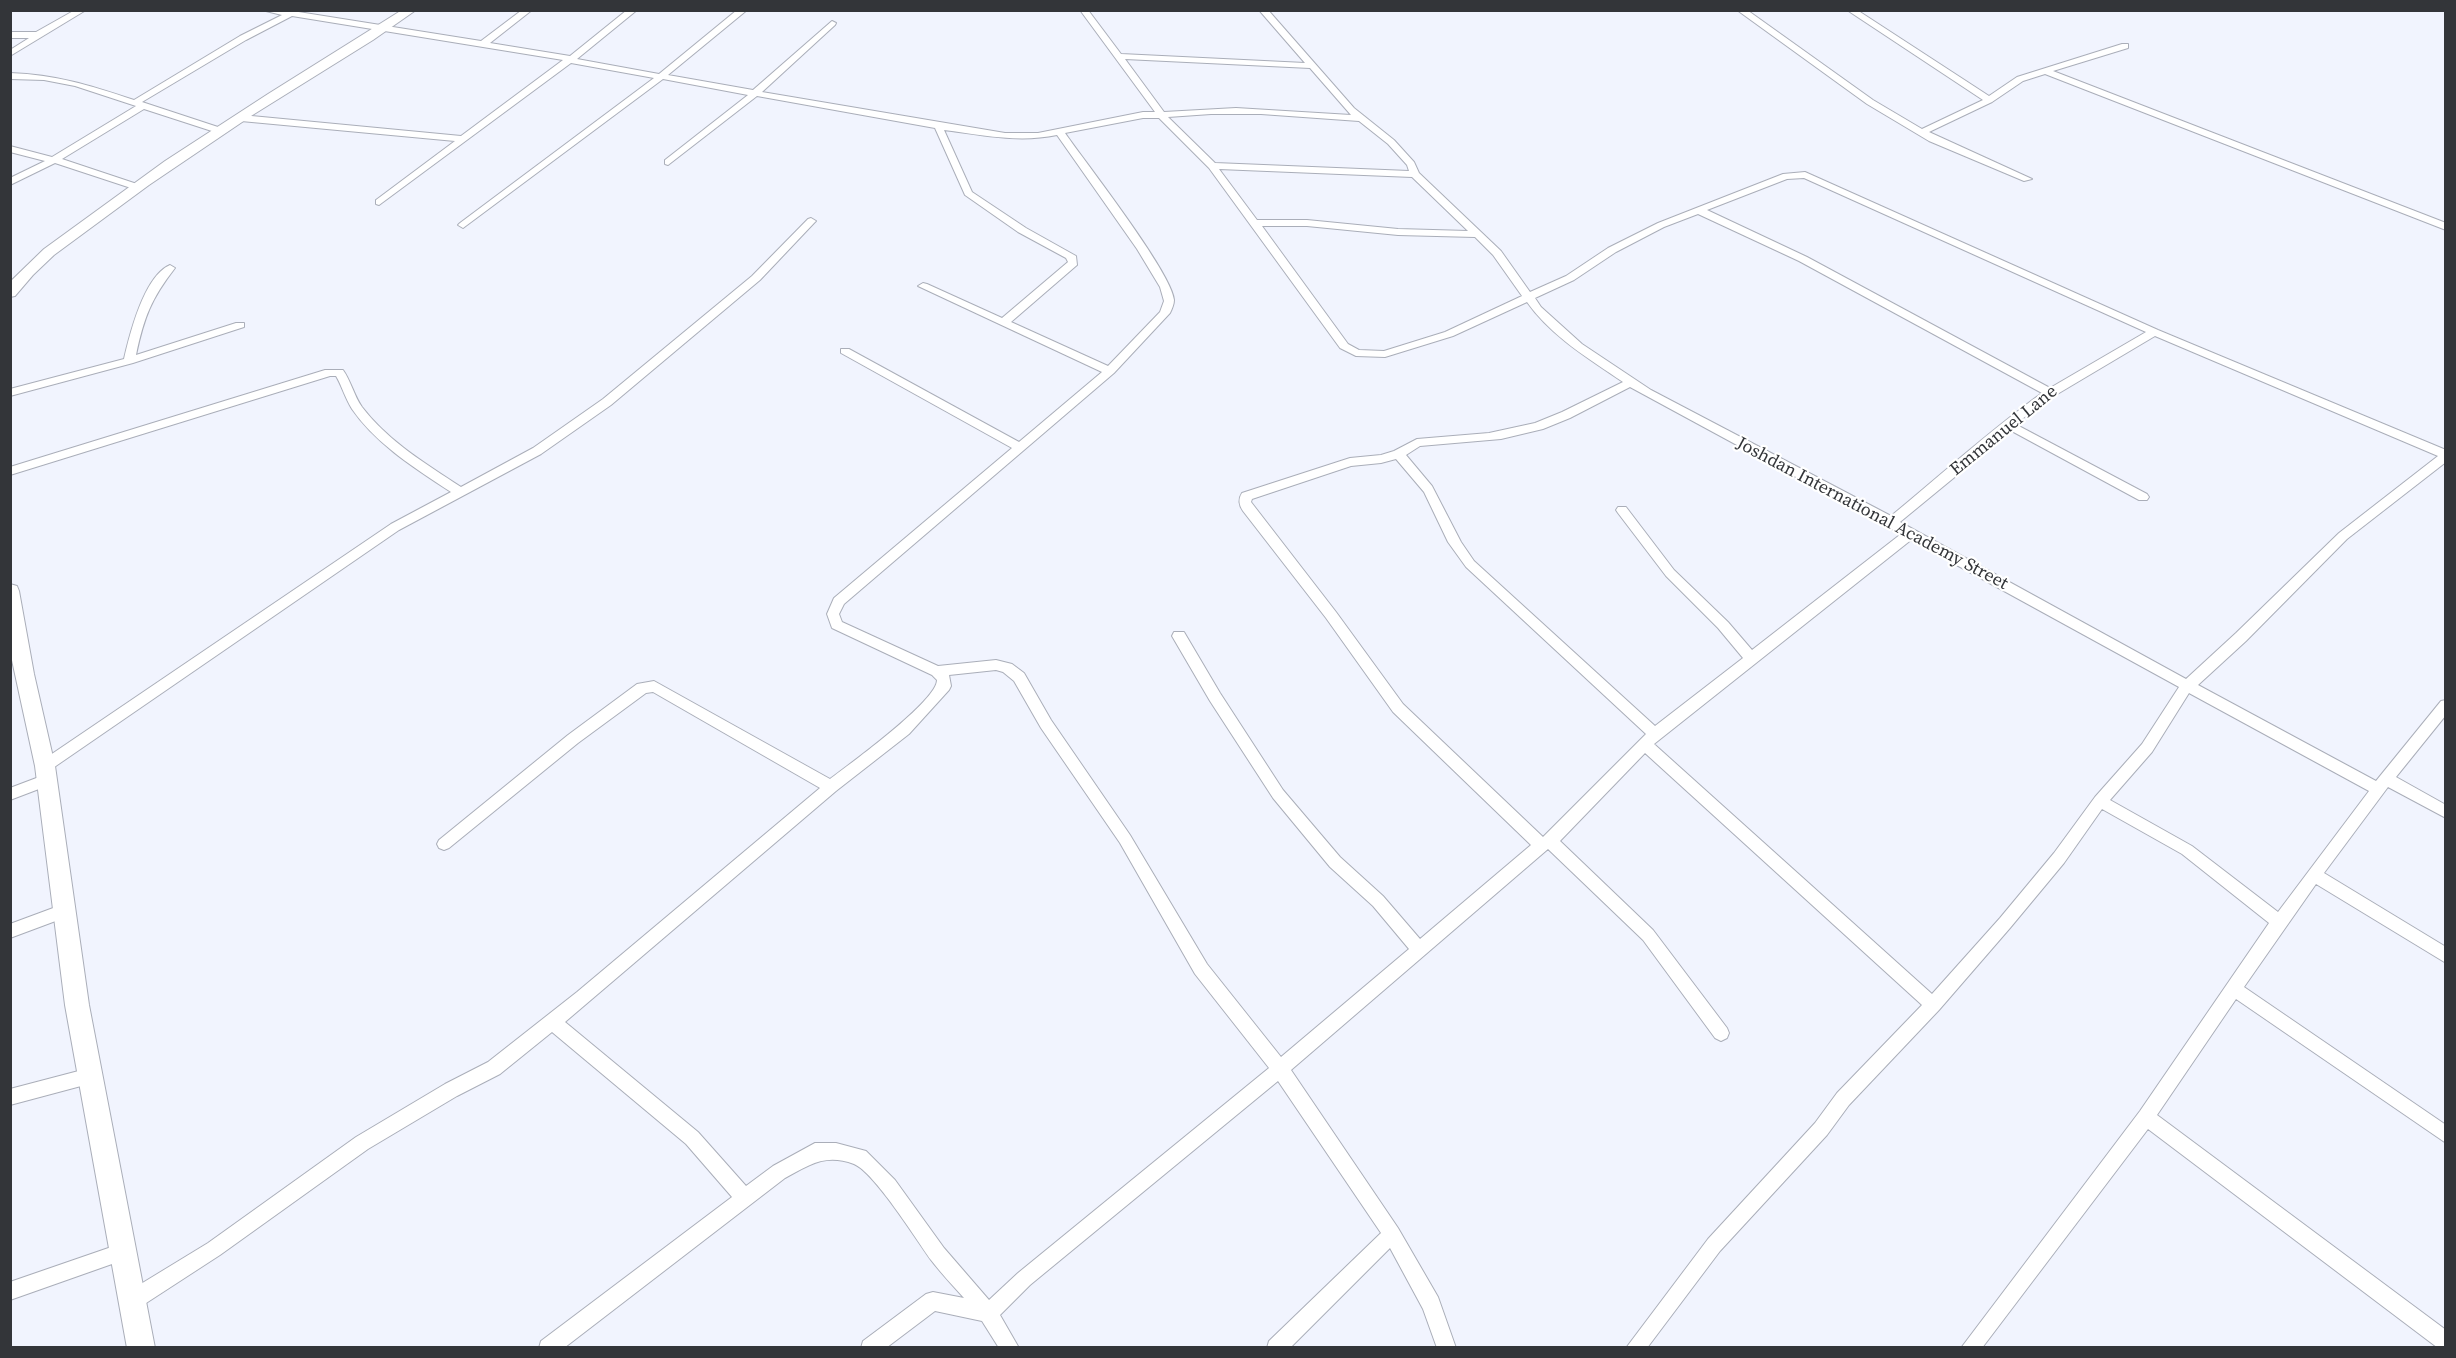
<!DOCTYPE html>
<html>
<head>
<meta charset="utf-8">
<style>
  body { margin:0 }
  #map { position:relative; width:2456px; height:1358px; overflow:hidden; background:#f1f4fe; font-family:"Source Serif 4",serif }
  canvas { display:block }
  .frame { position:absolute; inset:0; border:12px solid #333539; pointer-events:none }
</style>
</head>
<body>
<div id="map">
<canvas width="2456" height="1358"></canvas>
<div class="frame"></div>
</div>
<script>
const ctx = document.querySelector('canvas').getContext('2d');
ctx.lineJoin = 'round';
function stroke(path, color, width, dash) {
  ctx.strokeStyle = color;
  ctx.lineWidth = width;
  ctx.lineCap = dash ? 'butt' : 'round';
  ctx.setLineDash(dash || []);
  ctx.stroke(path);
}
function paint(path, color) {
  ctx.fillStyle = color;
  ctx.fill(path, 'evenodd');
}
function drawText(font, color, halo, rows, align = 'center') {
  ctx.font = font + ' "Source Serif 4",serif';
  ctx.lineWidth = 4.5;
  ctx.setLineDash([]);
  ctx.textBaseline = 'middle';
  ctx.strokeStyle = halo;
  ctx.fillStyle = color;
  for (const [text, x, y, turn = 0] of rows) {
    ctx.save();
    ctx.translate(x, y);
    ctx.rotate((+turn || 0) * Math.PI / 180);
    ctx.textAlign = isNaN(turn) ? turn : align;
    if (halo) ctx.strokeText(text, 0, 0);
    ctx.fillText(text, 0, 0);
    ctx.restore();
  }
}
const street = new Path2D(`
  M75,10h11l-76,46v-6l19,-12h-19v-6h26z
  M262,10h24l195,31 41,-31h10l-42,33 80,13 57,-46h10l-60,49 82,15 78,-64h10l-79,65 85,15 79,-69 4,2 -1,2 -73,67 243,41h33l105,-21h12l-75,-102h8l33,44 184,9 -46,-53h9l86,98 40,32 20,22 5,11 82,78 29,41 36,-16 42,-28 50,-25 125,-49 22,-2 353,158 288,120v12l-99,77 -101,102 -48,44 178,96 65,-80 5,-1v15l-50,62 50,28v13l-58,-31 -64,86 122,74v16l-130,-79 -72,103 202,138v18l-210,-144 -79,116 289,215v18h-8l-290,-219 -166,219h-21l179,-237 129,-188 -87,-69 -80,-45 -38,54 -54,65 -71,82 -90,95 -22,30 -107,116 -73,97h-21l82,-109 107,-116 22,-30 85,-88 -277,-252 -85,88 93,89 74,98 2,5 -2,5 -6,3 -6,-3 -72,-98 -95,-91 -257,221 107,158 40,69 18,51h-19l-14,-39 -33,-61 -100,100h-23l2,-7 112,-108 -103,-152 -248,204 -30,30 19,33h-20l-17,-27 -47,-10 -49,37h-25l2,-7 63,-47 7,-2 31,6c-11,-12 -23,-25 -33,-38 -15,-21 -57,-88 -77,-96 -29,-11 -45,1 -69,14l-221,170h-25l2,-7 191,-144 -46,-53 -134,-112 -52,42 -43,22 -89,53 -148,106 -80,52 -7,2 -7,-2 -2,-7 2,-7 82,-50 148,-106 89,-53 43,-22 89,-70 243,-204 -167,-96 -7,1 -68,50 -129,105 -5,2 -5,-2 -2,-4 2,-4 129,-105 69,-51 17,-3 176,98c20,-15 107,-78 107,-99l-5,-5 -100,-47 -5,-14 7,-16 178,-150 -171,-95v-4h8l170,93 83,-70 -184,-86 5,-3 4,1 75,34 66,-56 -2,-4 -48,-26 -53,-37 -30,-67 -178,-32 -89,69 -3,-1v-4l83,-65 -85,-16 -200,149 -5,-3 2,-2 194,-145 -83,-15 -192,142 -3,-1v-4l79,-59 -214,-20 -5,-3 5,-3 220,21 102,-76 -271,-44 -46,24 -104,62 82,27v4h-6l-74,-24 -82,50 78,26v4h-6l-79,-26 -45,22v-7l35,-17 -35,-9v-6l42,11 84,-51 -61,-20 -31,-6 -34,-1v-6c48,2 79,12 124,27l106,-64 42,-21zM1125,59l185,9 41,47 -115,-7 -72,4zM1211,114h50l98,7 29,23 19,21 2,6 -194,-8 -47,-46zM1143,118h16l50,50 131,180 16,8 29,1 68,-21 74,-34c24,34 62,57 96,80l-61,30 -27,11 -46,10 -72,6 -23,12 -13,4 -31,3 -108,35c-4,6 -3,12 1,18l83,107 67,94 138,133 -111,94 -37,-43 -43,-39 -57,-67 -63,-97 -36,-61h-10l-2,4 38,65 63,97 57,69 43,39 36,43 -128,108 -74,-93 -77,-129 -79,-115 -27,-47 -12,-9 -16,-4 -58,6 -96,-44 -3,-8 5,-10 270,-231 56,-60c2,-4 4,-9 4,-13 -2,-27 -89,-138 -109,-167zM944,130c38,5 75,13 113,5l80,114 23,38 4,14 -4,11 -52,54 -97,-44 66,-57 -1,-9 -50,-28 -54,-36zM1219,169l193,8 56,54 -70,-2 -91,-9h-50zM1804,178l342,154 -96,56 -243,-131 -100,-47 80,-31zM1698,214l101,47 243,132c-53,38 -101,82 -151,123l-240,-126 -69,-46 -41,-37 -6,-9 39,-18 42,-28 48,-25zM1262,226h45l91,9 77,2 18,18 29,41 -77,36 -61,19 -25,-1 -11,-6zM2155,336l283,120 -99,77 -103,100 -50,46 -286,-157 73,-60 35,-33 131,71h8l2,-3 -2,-3 -132,-70 39,-28zM1630,387l271,147 -149,116 -24,-28 -54,-52 -48,-63h-8l-2,3 2,3 48,63 52,52 25,30 -88,68 -181,-165 -13,-19 -29,-56 -26,-31 14,-9 81,-7 42,-10 27,-11zM1396,459l28,33 24,50 18,25 180,167 -103,103 -140,-133 -67,-92 -85,-110 1,-3 99,-33 30,-3zM1911,540l268,147 -37,57 -47,53 -41,56 -54,65 -68,76 -278,-250zM996,670l7,2 11,9 27,47 79,115 75,131 74,94 -251,205 -29,27 -45,-52 -49,-68 -29,-29 -30,-8h-21l-42,23 -27,20 -48,-54 -133,-110 271,-231 73,-57 40,-44 2,-4 -2,-11zM2189,693l180,98 -91,121 -86,-66 -82,-46 42,-48z
  M1737,10h10l126,90 49,29 61,-29 -136,-90h10l132,86 28,-19 105,-33h6v4l-75,23 393,152v7l-401,-156 -22,7 -31,21 -63,30 103,47 -8,2 -95,-40 -62,-37z
  M811,218l5,3 -2,2 -54,57 -149,125 -70,49 -142,76 -349,240 -5,2 -5,-2 -2,-4 2,-4 351,-238 60,-32c-35,-23 -75,-48 -99,-83 -7,-11 -10,-23 -16,-33h-6l-320,99v-8l315,-97h18c8,11 11,26 19,37 26,34 64,57 99,80l72,-39 70,-49 149,-123 56,-57z
  M170,265l5,3c-24,31 -31,49 -39,87l100,-32h8v4l-111,36 -123,33v-7l114,-30c6,-26 20,-83 46,-94z
  M47,774l5,2 2,4 -2,4 -42,16v-12z
  M64,904l5,2 3,5 -3,5 -59,22v-14z
  M90,1068l6,2 2,6 -2,6 -86,23v-16z
  M123,1243l6,3 3,6 -3,6 -119,42v-18z`);
const secondary = new Path2D(`
  M402,10h14l-43,30 -122,76 -102,69 -95,70 -21,20 -18,21 -5,1v-15l3,-3 31,-30 121,-88 103,-67z
  M10,584l7,2 2,5 15,83 21,92 34,239 66,343h-28l-62,-343 -30,-239 -25,-115z`);
stroke(street, '#aaaeb9', 2);
stroke(secondary, '#aaaeb9', 2);
paint(street, '#fff');
paint(secondary, '#fff');
drawText('18px', '#333539', '#fff', [
  ["Emmanuel Lane",2004,431,-39],
  ["Joshdan International Academy Street",1872,514,28]
]);
</script>
</body>
</html>
